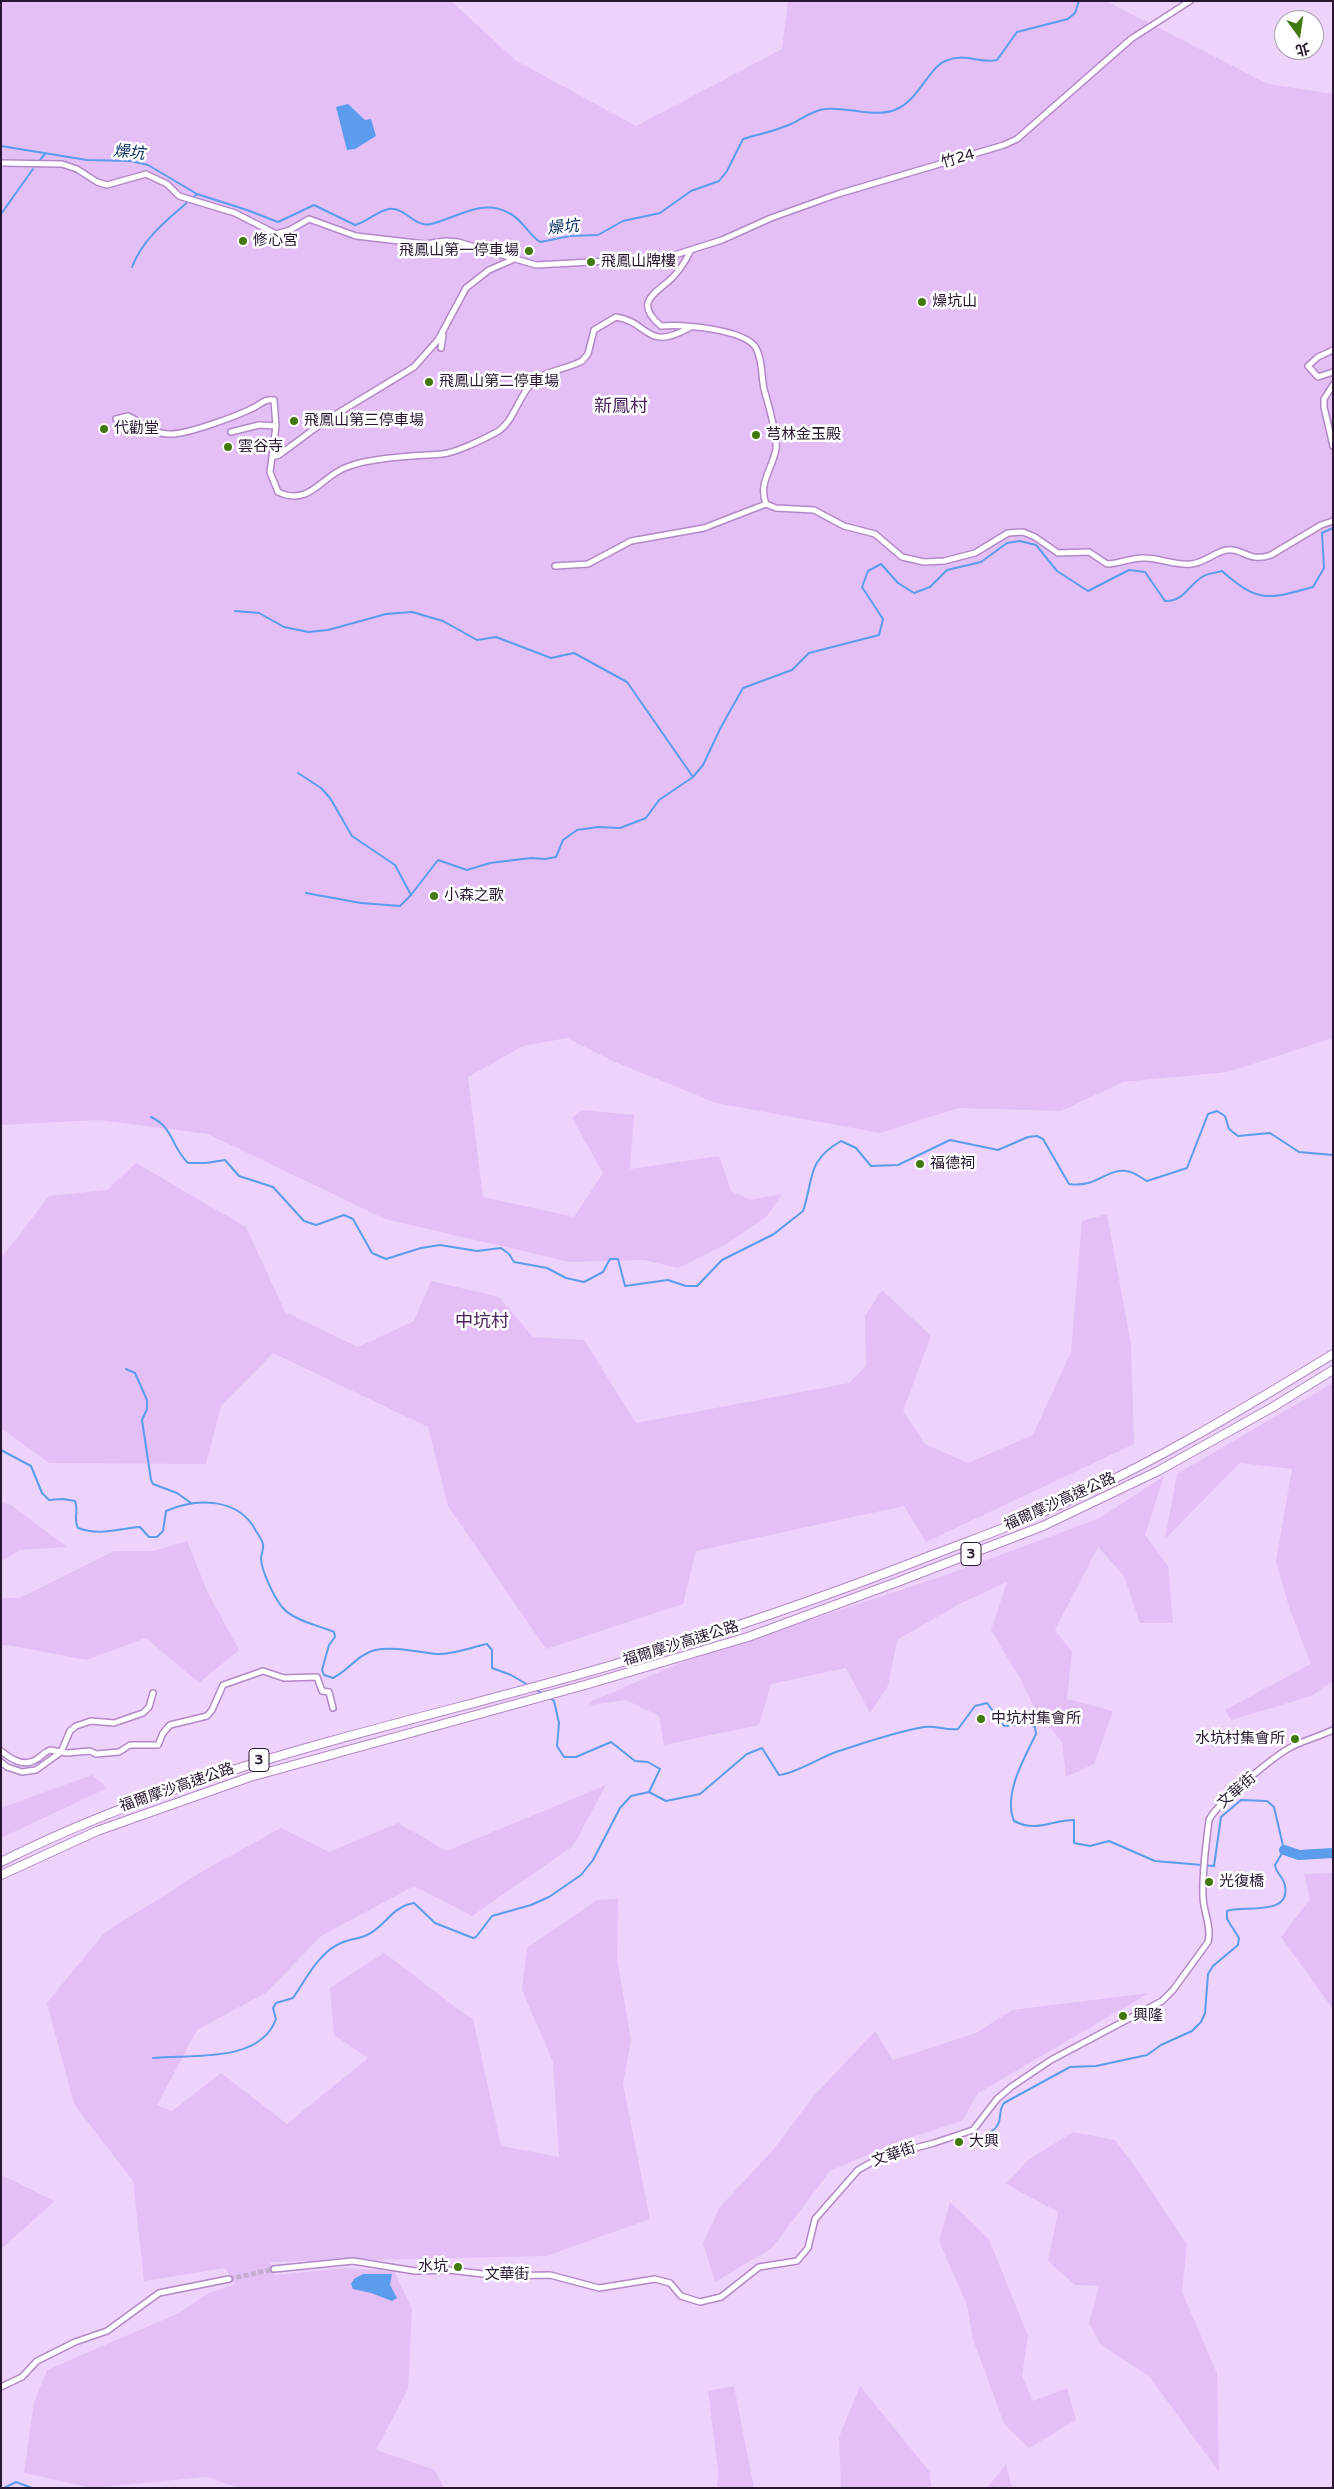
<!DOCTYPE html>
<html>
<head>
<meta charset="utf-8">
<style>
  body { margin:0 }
  #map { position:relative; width:1334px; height:2489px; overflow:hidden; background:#edd2fb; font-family:"Varela Round","Noto Sans TC",sans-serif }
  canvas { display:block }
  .frame { position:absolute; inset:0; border:2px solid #281630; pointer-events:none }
  .north { position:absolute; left:1274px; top:10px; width:50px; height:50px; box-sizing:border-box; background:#fff; border:1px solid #a9a2ac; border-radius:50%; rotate:166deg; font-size:14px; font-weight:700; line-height:20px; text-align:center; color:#281630 }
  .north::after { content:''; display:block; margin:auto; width:18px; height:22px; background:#41790e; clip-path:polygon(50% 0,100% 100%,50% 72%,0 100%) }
</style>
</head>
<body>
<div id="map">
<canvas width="1334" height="2489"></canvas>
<div class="frame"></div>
<div class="north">北</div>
</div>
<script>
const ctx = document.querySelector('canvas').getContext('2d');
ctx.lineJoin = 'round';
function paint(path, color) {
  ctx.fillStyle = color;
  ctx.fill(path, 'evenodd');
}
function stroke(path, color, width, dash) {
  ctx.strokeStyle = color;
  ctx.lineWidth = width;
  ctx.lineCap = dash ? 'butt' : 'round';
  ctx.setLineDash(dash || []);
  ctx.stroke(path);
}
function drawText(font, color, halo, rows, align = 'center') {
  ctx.font = font + ' "Varela Round","Noto Sans TC",sans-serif';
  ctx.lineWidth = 5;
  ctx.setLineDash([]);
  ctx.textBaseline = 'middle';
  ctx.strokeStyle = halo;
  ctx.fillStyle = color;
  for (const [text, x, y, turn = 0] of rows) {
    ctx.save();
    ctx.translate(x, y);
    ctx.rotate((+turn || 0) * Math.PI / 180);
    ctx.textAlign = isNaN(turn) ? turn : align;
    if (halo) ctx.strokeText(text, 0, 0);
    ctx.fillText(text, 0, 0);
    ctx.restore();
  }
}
paint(new Path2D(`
  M1,1h450l64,59 121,66 146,-77 6,-48h318l162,83 65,10v944l-105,34 -105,10 -62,29 -103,-3 -78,25 -164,-30 -101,-41 -48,-24 -44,8 -55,31 15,120 91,20 29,-44 -31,-55 9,-8 53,5 -4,54 89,-13 12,35 19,9 32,-6 -15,22 -39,27 -50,25 -34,-8 -74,2 -185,-43 -177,-85 -109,-14 -98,5z
  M136,1163l110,64 39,85 73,35 56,-26 17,-40 68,16 34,40 51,3 52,83 213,-40 17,-17 -1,-50 17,-26 49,46 -28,75 22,33 43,19 65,-28 38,-83 11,-131 25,-7 24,130 3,100 -208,98 -22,-36 -208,45 -13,53 -137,45 -98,-143 -20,-79 -155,-74 -52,53 -15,58 -157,-1 -48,-35v-174l2,2 46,-60 58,-6z
  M1333,1383v298l-22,15 -80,24 -6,-10 86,-46 -21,-54 -14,-49 16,-92 -52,-6 -75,76 12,-65z
  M1164,1476l-19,59 23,31 5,57h-33l-16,-47 -26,-29 -43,83 17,22 -5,47 46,12 -19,53 -28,13 -4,-35 -28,-35 -13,-27 -30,-50 16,-48 -48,22 -62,36 -9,46 -18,27 -24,-45 -75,16 -12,41 -95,20 -5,-29 -33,-16 -35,5 -3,-2 92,-40 269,-89 151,-56z
  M1,1502l10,3 56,42 -47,3 -19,11z
  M187,1541l20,50 32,59 -40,33 -53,-45 -60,22 -78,-15 -7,1v-48h19l94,-47h40z
  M92,1775l15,13 -106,50v-30z
  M606,1785l-33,61 -101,70 -58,-30 -93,50 -54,56 -70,38 -40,75 15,6 49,-38 66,51 81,-66 -34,-23 -4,-47 54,-35c30,21 58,46 89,66l28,127 58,11 -6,-95 -31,-72 5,-42 70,-48 21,-1 -1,59 14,82 -8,44 27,135 -104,37 -276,6 5,13 70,-7 49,3 18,38 -4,80 -32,61 59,20 9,18h-205l-33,-11 -114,11 -68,-15 10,-71 13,-32 132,-57 30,-20 26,-9 -10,-16 -81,13 -11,-100 -59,-77 -27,-101 57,-70 104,-65 73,-40 48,24 69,-29 49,28z
  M1333,1873v136l-52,-72 29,-38 -6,-25z
  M1149,1993l-171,100 -16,28 -60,19 -72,31 -58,77 -57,34 -12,-39 17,-36 53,-57 40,-53 62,-66 18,29 83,-27 36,-23z
  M1073,2132l42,8 26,35 46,70 -5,47 35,81 2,99 -70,-96 -48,-31 -12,-22 10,-37 -24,-1 -27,-24 10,-49 -52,-28 22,-24z
  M1,2175l54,26 -54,48z
  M950,2202l39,37 39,97 -6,40 11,25 34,-13 9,32 -47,28 -25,-24 -31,-85 -6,-34 -28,-64z
  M734,2386l19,97 1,5h-37l1,-17 -10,-80z
  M860,2386l70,86 1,16h-90l-2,-51z
  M1006,2464l6,24h-25z`), '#e4bff6');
paint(new Path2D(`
  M348,104l17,16 6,-1 5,17 -21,13 -8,1 -11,-43z
  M363,2274h29l-2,11 7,13 -5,3 -21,-8 -18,-4 -2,-5 3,-5z`), '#5b9ced');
stroke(new Path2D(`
  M1,146l86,14 44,1 17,4 49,29 50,16 31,12 36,-17 41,20c12,-3 22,-14 34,-16 17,-2 25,19 42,15 26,-6 51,-26 78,-11 13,6 19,21 31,29l30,-6 28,-1 25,-14 37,-8 31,-22 28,-10 8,-10 16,-32c16,-5 33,-8 48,-15 11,-5 22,-14 34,-15 23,-3 50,10 72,0 21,-9 32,-41 48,-48 22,-9 33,3 52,-1l20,-28 51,-13 7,-6 4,-12
  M40,160l5,-6
  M1,214l32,-45
  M132,267c12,-31 40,-51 65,-73
  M235,611l24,2 25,14 24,5 20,-2 58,-16 26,-2 31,9 34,19 19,-3 55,21 23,-5 53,29 66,95
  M298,773l23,15 9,10 22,38 43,29 16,30 27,-35 29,10 23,-7 41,-5 14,1 11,-2 7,-17 14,-10 21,-3 22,1 26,-10 13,-18 34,-23 10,-12 18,-38 22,-39 49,-18 17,-17 70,-18 4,-16 -21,-32 6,-16 13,-7 17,19 16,10 16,-6 17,-17 34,-8 26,-19 13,-2 16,4 21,26 31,20 41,-21 16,2 20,29c18,1 23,-15 37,-24 5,-4 14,-4 20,-6 37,33 46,28 91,16l11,-19 -2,-35 11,-5
  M306,893l55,10 39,3 11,-11
  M151,1117c23,11 19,28 37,46h18l19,-3 14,16 34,11 31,34 12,4 28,-10 9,4 19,34 14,6 35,-11 19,-3 37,6 24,-3 8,6 5,8 33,6 19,10 18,4 19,-10 7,-13h8l7,27 43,-6 18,6h11l25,-26 52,-26 29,-23c11,-32 3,-50 38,-70l15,7 15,18 27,-1 52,-25 48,10 30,-13 9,-1 6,3 26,45c28,4 36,-15 57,-13 7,0 15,7 21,10l40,-13 21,-54 9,-3 8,5 4,13 9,7 32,-3 29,19 34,3
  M126,1369l9,4 12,27v9l-5,11 9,60 2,4 24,9 14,10
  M1,1450l30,16 11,27 7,7 14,-1 12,2c4,9 -2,18 3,27 22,8 39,1 62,-1l9,10h8l6,-6 3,-20c31,-14 73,-13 90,20 2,3 6,9 7,13 1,5 -2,10 -2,15 1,13 13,38 21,48 12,14 36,18 52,25l1,5 -6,8 -7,25 2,5 9,3c15,-7 25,-24 42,-28 19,-4 42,2 62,4 15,1 35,-7 50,-10l5,6v18l19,7 17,10
  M535,1689l8,5
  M550,1698l4,3 5,22 -2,23 7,11h12l35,-15 24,19 13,1 12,7 -11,23 17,9 34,-7 47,-40 15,-6 17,27c18,-2 41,-18 60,-24 28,-9 56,-19 85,-24 11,-2 23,4 34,2l17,-23 12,-3 17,23 24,-2 7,3 1,7c-12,25 -33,60 -22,87 23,12 37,-1 60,-1v23l16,3 19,-5 46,20 59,5 7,-49 20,-17 26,1 7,6 10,43 -9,15c1,9 9,12 10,21 6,31 -43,19 -58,25v8l12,19 -1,7 -25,21 -5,8 -3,39 -4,9 -9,9 -31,14 -14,10 -51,11 -26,1 -66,36c-5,7 -3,12 -5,19 -4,11 -18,15 -27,20
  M153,2058c37,-4 107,6 123,-39l-3,-11 3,-5 17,-5c13,-19 26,-46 48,-55 8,-4 18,-4 26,-8 19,-9 24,-28 47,-32l21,20 38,15 3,-1 16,-21 39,-11 18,-8 32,-22 12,-15 27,-52 11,-12 18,-4
  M4,2488l12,-6 16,6
  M213,2488h11`), '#5b9ced', 2);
stroke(new Path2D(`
  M1284,1850l15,5 34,-2`), '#5b9ced', 10);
stroke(new Path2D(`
  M229,2279l45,-10`), '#c6acd2', 5, [5, 2.5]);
const minor = new Path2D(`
  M1,163l61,1 15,5 20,13 10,3 39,-11 21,10 12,12 56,17 41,21 14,-4 19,-11 47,17 69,8 20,-3 13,1 78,23 129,-7 57,-18 49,-22 67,-24 166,-49 13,-6 114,-100 59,-38
  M690,252c-5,10 -10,18 -18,26 -17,16 -39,24 -11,48 20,-2 84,3 95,22 7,13 5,28 8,41 4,15 14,47 12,60 -4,21 -18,34 -10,55l10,4 38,2 30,16 31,8 27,23 22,5 20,-1 31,-8 33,-20 15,-1 12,5 23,16 31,-1 18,12c13,0 25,-7 38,-6 15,0 31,8 46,6 14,-1 23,-12 36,-14 16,-2 22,13 44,5l50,-30 12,-4
  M441,348l2,-13
  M1333,350l-15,7 -10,9 10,11 15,-5
  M1333,385l-9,14v8l9,39
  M116,419l12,-3c13,6 26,18 41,18 17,1 68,-18 84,-26 7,-3 12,-10 21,-8l2,26 -6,46 8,20c32,15 43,-16 69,-25 25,-10 68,-11 95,-13 13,-1 40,-14 53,-21 19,-9 23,-38 38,-51 12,-11 34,-13 49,-21l6,-7 6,-24 22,-13c34,5 29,35 73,11
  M231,432l28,-7 17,1
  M272,457l7,-2 46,-34 89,-54 24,-27 28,-52 23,-18 23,-10
  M555,566l33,-2 43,-23 73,-13 62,-24
  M1,1751c10,8 23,17 36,8 5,-3 7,-7 13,-9l17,3 23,-2 6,3 23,-2 11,-7h28l5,-12 7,-8 37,-9 5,-6 11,-25 40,-14 21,7 33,-1 5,14 7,1 4,16
  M1,1762l6,5 15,5 14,-2 25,-18 9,-21 6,-5 15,-5 23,2 29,-10 6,-6 4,-14
  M274,2269l79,-8 62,10 34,-1 51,6 50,-1 49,13 56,-9 15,4 11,13 19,6 21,-5 38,-30 38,-6 11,-13 7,-29 43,-49 23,-13 53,-14 39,-13 24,-31 14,-12 40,-27 111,-59 11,-11 35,-48c4,-15 -5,-31 -5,-46 -1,-25 3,-51 6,-76 8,-17 66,-65 84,-74 13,-6 27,-10 40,-16
  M1,2387l21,-10 15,-16 38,-19 32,-11 52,-38 70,-14`);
const highway = new Path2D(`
  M1,1862c194,-98 402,-136 608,-196 111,-33 219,-70 326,-112 34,-13 68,-25 101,-39 104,-44 201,-102 297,-161
  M1,1875l96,-44 153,-54 335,-92 163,-48 152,-56 143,-55 115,-55 115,-64 60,-37`);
stroke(minor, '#b387c8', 8);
stroke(highway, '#b387c8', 10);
stroke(minor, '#fff', 5);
stroke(highway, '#fff', 8);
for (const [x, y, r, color] of [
  [243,241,5,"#41790e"],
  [529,251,5,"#41790e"],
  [591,262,5,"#41790e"],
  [922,302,5,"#41790e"],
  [429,382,5,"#41790e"],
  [294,421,5,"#41790e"],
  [104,429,5,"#41790e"],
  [756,435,5,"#41790e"],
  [228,447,5,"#41790e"],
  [434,896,5,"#41790e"],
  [920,1164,5,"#41790e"],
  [981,1719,5,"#41790e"],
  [1295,1739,5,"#41790e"],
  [1209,1882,5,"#41790e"],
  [1123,2016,5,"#41790e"],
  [959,2142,5,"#41790e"],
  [458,2267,5,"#41790e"]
]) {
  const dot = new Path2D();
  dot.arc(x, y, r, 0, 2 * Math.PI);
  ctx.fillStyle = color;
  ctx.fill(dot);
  stroke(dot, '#fff', 2);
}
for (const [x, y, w] of [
  [971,1554,20],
  [259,1760,20]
]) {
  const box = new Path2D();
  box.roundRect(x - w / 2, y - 11.5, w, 23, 4);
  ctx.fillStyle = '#fff';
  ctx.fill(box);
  stroke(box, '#281630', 1);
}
drawText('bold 14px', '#281630', null, [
  ["3",971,1554],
  ["3",259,1760]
]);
drawText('15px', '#281630', '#fff', [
  ["竹24",958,159,-16],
  ["福爾摩沙高速公路",1060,1502,-24],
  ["福爾摩沙高速公路",681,1644,-17],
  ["福爾摩沙高速公路",177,1788,-19],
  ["文華街",1237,1791,-41],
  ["文華街",894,2155,-19],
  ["文華街",507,2275]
]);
drawText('15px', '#281630', '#fff', [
  ["修心宮",253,241],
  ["飛鳳山第一停車場",519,251,"right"],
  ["飛鳳山牌樓",601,262],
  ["燥坑山",932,302],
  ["飛鳳山第二停車場",439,382],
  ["飛鳳山第三停車場",304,421],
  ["代勸堂",114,429],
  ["芎林金玉殿",766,435],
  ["雲谷寺",238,447],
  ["小森之歌",444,896],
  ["福德祠",930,1164],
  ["中坑村集會所",991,1719],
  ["水坑村集會所",1285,1739,"right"],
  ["光復橋",1219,1882],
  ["興隆",1133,2016],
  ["大興",969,2142],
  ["水坑",448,2267,"right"]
], 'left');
drawText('italic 16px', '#002c5d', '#fff', [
  ["燥坑",129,153,6],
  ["燥坑",563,228,-6]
]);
drawText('18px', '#4b235d', '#fff', [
  ["新鳳村",621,407],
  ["中坑村",482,1322]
]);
</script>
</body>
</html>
